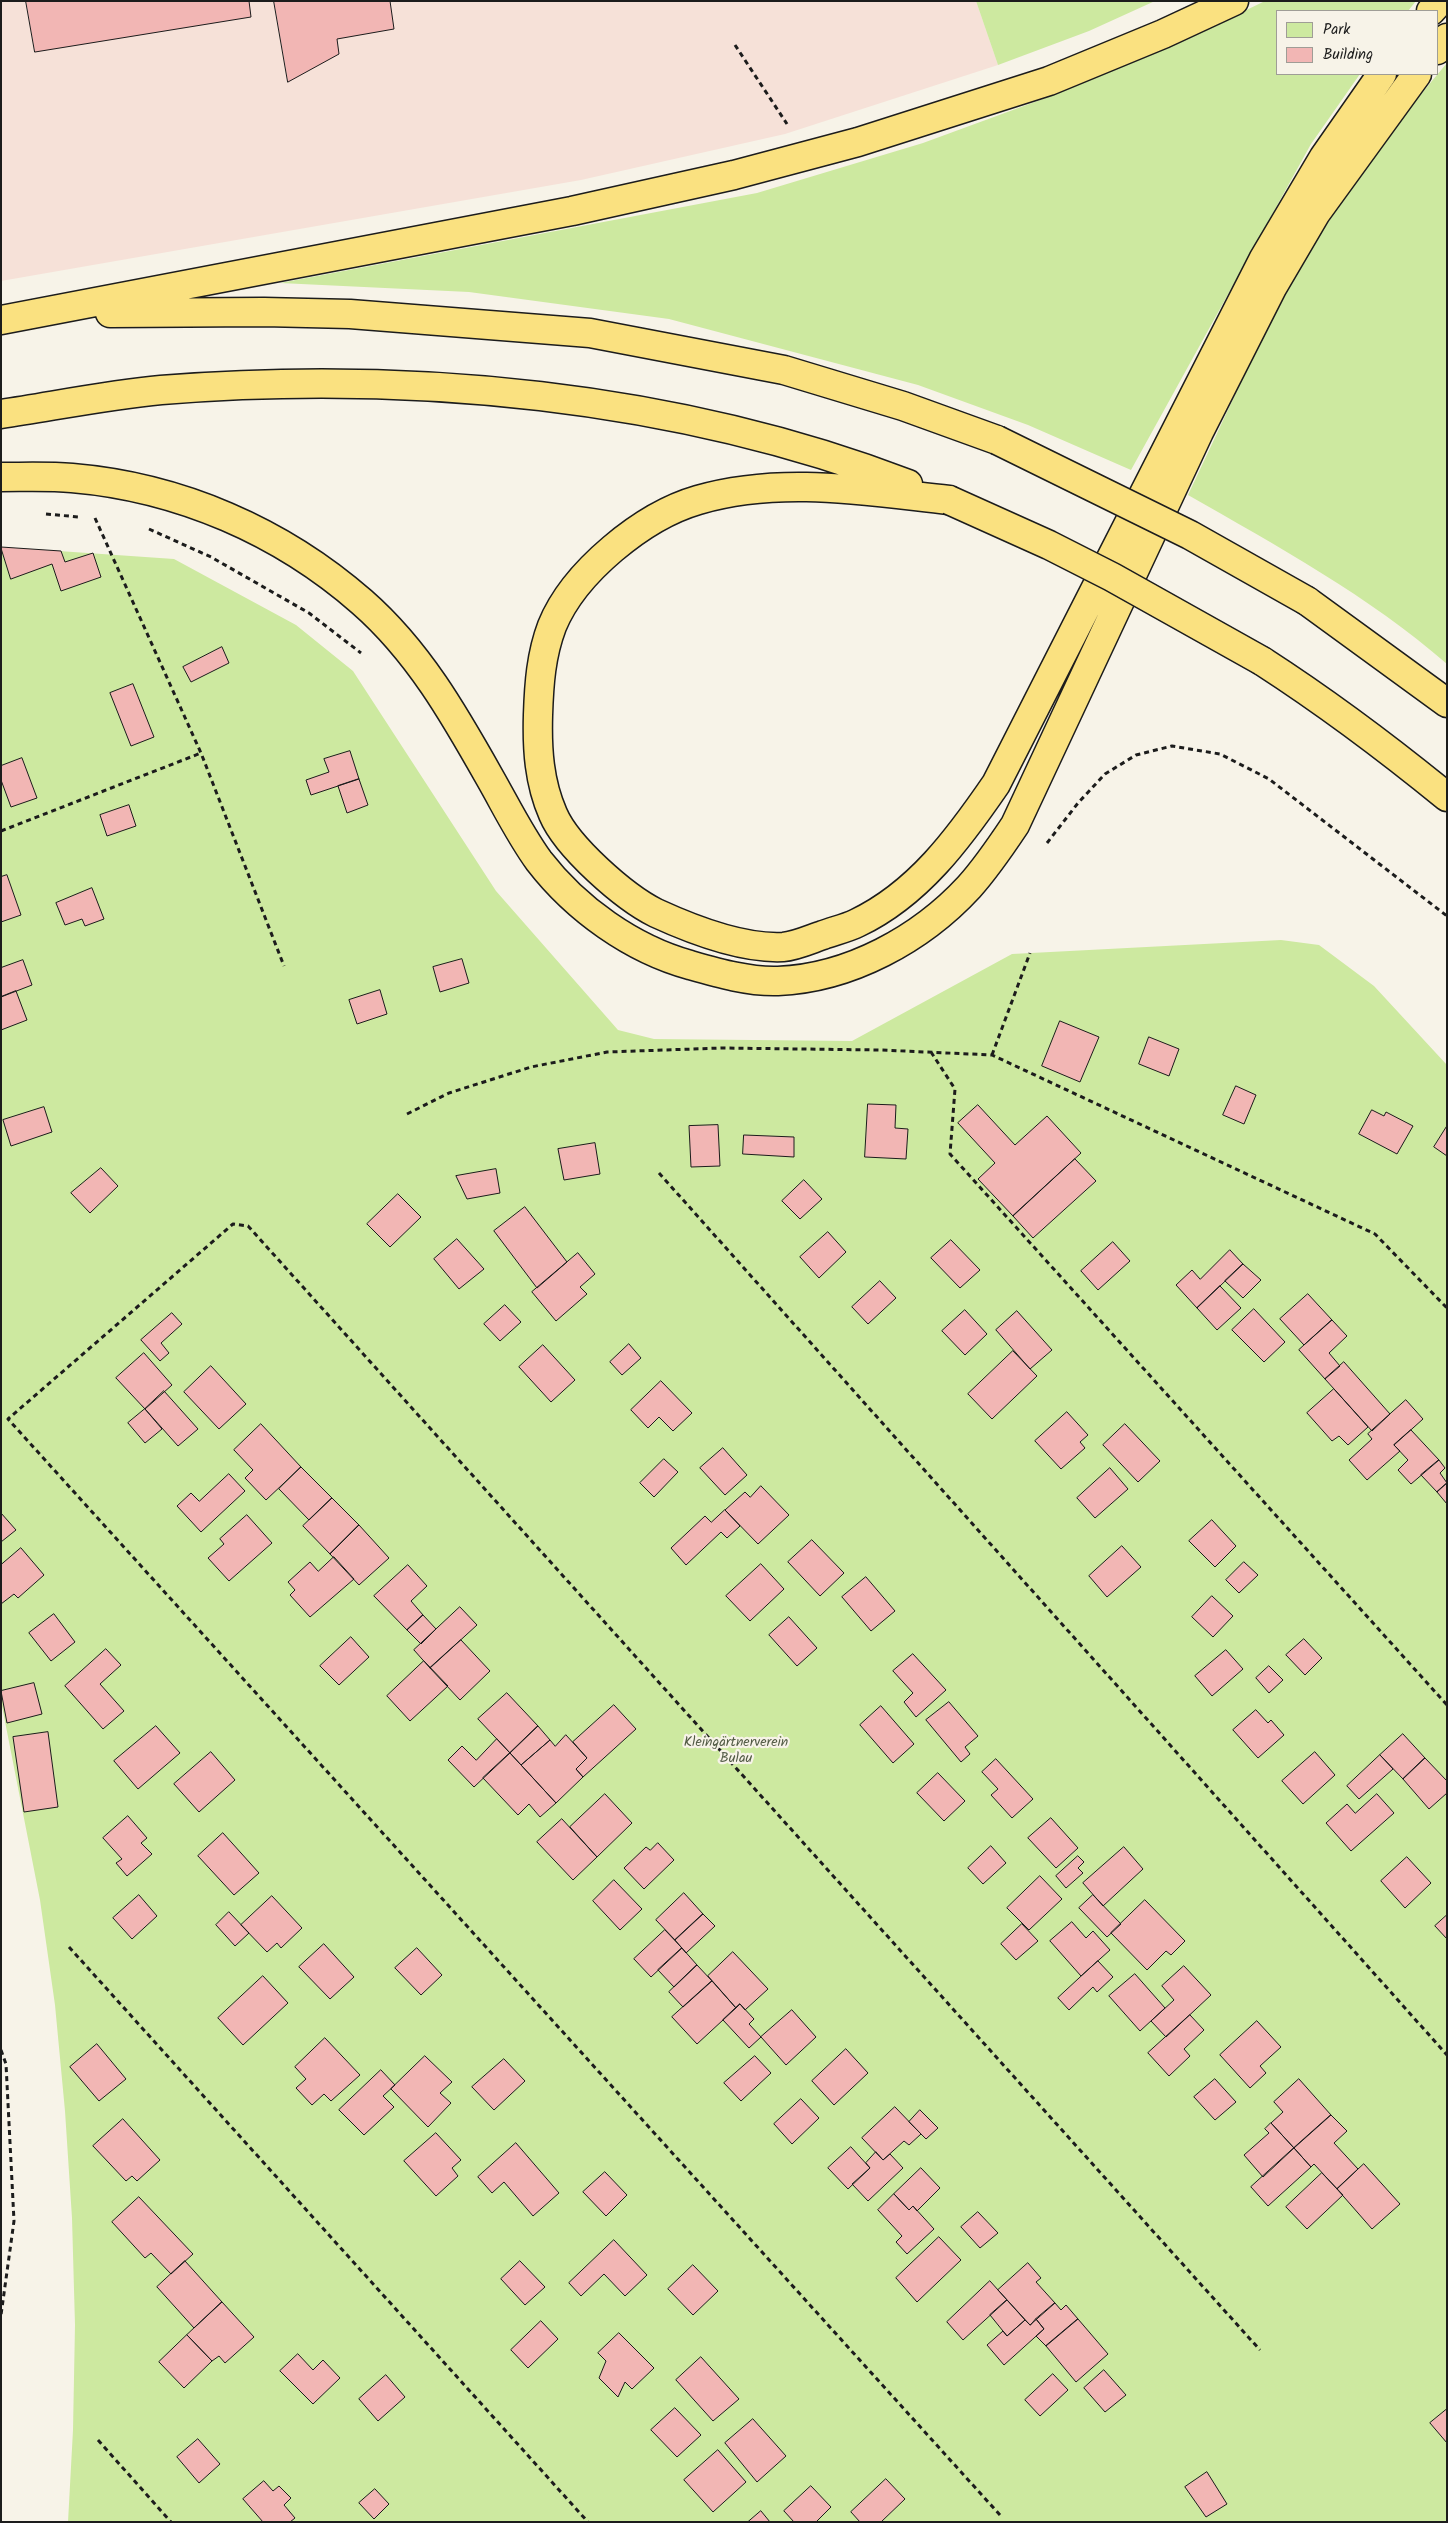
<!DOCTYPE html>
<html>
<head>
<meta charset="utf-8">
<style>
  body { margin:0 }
  #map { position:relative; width:1448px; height:2523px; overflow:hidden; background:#f7f3e8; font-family:Kalam,sans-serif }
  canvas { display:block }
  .frame { position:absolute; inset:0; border:2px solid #1c1c1c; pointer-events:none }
  .legend { position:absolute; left:1276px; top:10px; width:162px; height:65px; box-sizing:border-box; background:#f7f3e8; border:1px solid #9f9d96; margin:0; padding:6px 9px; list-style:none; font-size:15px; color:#1c1c1c }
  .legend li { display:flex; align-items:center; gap:10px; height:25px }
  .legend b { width:25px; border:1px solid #9f9d96 }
</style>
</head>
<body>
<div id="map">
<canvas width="1448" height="2523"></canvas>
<div class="frame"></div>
<ul class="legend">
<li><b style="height:14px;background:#cde9a0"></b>Park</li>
<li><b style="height:14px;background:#f2b6b4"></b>Building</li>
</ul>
</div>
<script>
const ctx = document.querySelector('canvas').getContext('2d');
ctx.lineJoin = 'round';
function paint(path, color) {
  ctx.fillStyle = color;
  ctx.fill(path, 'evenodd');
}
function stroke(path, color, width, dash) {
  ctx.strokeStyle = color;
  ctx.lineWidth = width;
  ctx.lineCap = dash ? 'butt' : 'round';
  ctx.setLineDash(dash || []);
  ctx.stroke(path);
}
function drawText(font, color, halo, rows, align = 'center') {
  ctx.font = font + ' Kalam,sans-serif';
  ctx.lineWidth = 4.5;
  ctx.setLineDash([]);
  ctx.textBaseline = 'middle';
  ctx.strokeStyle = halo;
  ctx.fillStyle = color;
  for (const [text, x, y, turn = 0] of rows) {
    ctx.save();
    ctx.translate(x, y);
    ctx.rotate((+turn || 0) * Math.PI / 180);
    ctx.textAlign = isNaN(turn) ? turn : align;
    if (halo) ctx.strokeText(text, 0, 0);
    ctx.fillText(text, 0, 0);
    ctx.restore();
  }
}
paint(new Path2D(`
  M1,1h975l22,64 -213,69 -204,46 -580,101z`), '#f6e1d8');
paint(new Path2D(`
  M976,1h179l-66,30 -91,34z
  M1265,1h151l-8,10h-131v63h83l-49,70 -180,326 -103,-45 -110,-40 -249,-66 -200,-27 -189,-9 477,-90 166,-50 128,-47 150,-64z
  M1447,63v601c-78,-68 -170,-118 -259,-169 44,-92 85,-188 141,-274 36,-55 75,-108 118,-158z
  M1,547l173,12 122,66 57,46 143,220 122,139 36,9 198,2 160,-87 269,-14 38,5 55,41 73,79v1457h-1379l5,-92 2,-105 -3,-107 -7,-107 -10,-106 -15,-105 -39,-199z`), '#cde9a0');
const building = new Path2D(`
  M26,1h223l2,16 -216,35z
  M274,1h116l4,28 -57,10 2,15 -51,28z
  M1,547l60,4 4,11 28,-9 8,24 -40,14 -9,-27 -41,15z
  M222,647l7,16 -38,19 -8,-15z
  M133,684l21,53 -23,9 -21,-53z
  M350,751l9,28 -48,16 -5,-15 23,-8 -5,-13z
  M22,758l15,40 -26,9 -10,-27v-14z
  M359,779l9,26 -21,8 -9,-27z
  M129,805l7,21 -29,10 -7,-21z
  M7,875l14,40 -20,7v-45z
  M92,888l12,31 -19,7 -3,-7 -17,6 -9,-22z
  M462,959l7,24 -29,9 -7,-25z
  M23,960l9,25 -31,12v-29z
  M380,990l7,24 -30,10 -8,-24z
  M16,991l11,29 -26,10v-33z
  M1060,1021l39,16 -19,45 -38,-16z
  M1149,1037l30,12 -10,27 -30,-12z
  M1236,1086l20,9 -12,29 -21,-9z
  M868,1104l28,1 -1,23 13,1 -2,30 -41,-2z
  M978,1105l37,40 32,-29 34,37 -68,63 -35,-37 17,-16 -37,-40z
  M44,1107l8,25 -41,14 -8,-26z
  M1372,1110l12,6 2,-4 27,14 -16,28 -38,-20z
  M718,1125l2,41 -29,1 -2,-41z
  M1447,1126v30l-13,-9z
  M744,1135l50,2v20l-51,-3z
  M595,1143l5,31 -36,6 -6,-31z
  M1075,1159l21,22 -63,57 -20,-22z
  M101,1168l17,18 -28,27 -19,-20z
  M496,1169l4,24 -33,6 -11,-23z
  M804,1180l18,19 -22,20 -18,-18z
  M398,1194l23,23 -31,30 -23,-23z
  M525,1207l42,55 -30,26 -43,-57z
  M828,1232l18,20 -27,26 -19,-21z
  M457,1239l27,30 -25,20 -25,-30z
  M951,1240l29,30 -20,18 -29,-30z
  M1113,1242l17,19 -32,29 -17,-19z
  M1230,1250l13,14 -46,44 -21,-23 16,-15 8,9z
  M578,1253l17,21 -15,13 7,7 -31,27 -24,-29z
  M1243,1264l18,16 -18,18 -18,-17z
  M880,1281l16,17 -28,26 -16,-17z
  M1220,1286l21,22 -24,22 -20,-22z
  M1308,1294l24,26 -28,25 -24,-26z
  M505,1305l16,17 -21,19 -16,-17z
  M1254,1309l31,33 -21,20 -32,-32z
  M965,1310l22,24 -22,21 -23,-24z
  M1017,1311l35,39 -22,19 -34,-39z
  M172,1313l10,11 -21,19 8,10 -9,8 -19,-21z
  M1332,1320l15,16 -18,17 11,13 -15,13 -26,-29z
  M629,1344l12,14 -19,17 -12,-13z
  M543,1345l32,35 -24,22 -32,-35z
  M1013,1351l24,25 -45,43 -24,-25z
  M144,1353l28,32 -27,24 -29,-31z
  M1344,1362l46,52 -18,17 -47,-52z
  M211,1366l35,38 -27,25 -35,-37z
  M661,1381l31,32 -19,18 -14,-14 -11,11 -17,-18z
  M1334,1389l34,38 -20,18 -9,-9 -7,5 -25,-28z
  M164,1391l34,38 -20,17 -33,-37z
  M1406,1400l17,19 -29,26 6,6 -33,29 -18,-20 23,-21 -4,-5z
  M145,1409l17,20 -17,14 -17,-20z
  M1067,1412l21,23 -8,7 5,6 -24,21 -26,-28z
  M261,1424l40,43 -35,33 -21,-22 8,-8 -19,-20z
  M1125,1424l35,37 -22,21 -35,-37z
  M1411,1430l28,30 -28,24 -13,-14 10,-10 -14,-15z
  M723,1448l24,27 -22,20 -25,-27z
  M664,1459l14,13 -24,25 -14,-14z
  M1439,1460l6,8 -5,5 7,10 -10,9 -16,-17z
  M301,1467l31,31 -23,22 -30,-31z
  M1110,1468l18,21 -33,29 -18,-20z
  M229,1474l16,17 -44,41 -24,-26 14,-13 8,8z
  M1447,1483v21l-10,-12z
  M761,1486l28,29 -31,29 -33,-34 20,-18 5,5z
  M332,1498l27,27 -29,29 -27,-28z
  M725,1510l15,16 -13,12 -6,-6 -35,33 -15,-17 34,-32 6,6z
  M1,1513l15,17 -15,12z
  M247,1515l25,28 -43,38 -21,-23 16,-14 -4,-5z
  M1212,1520l24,26 -21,21 -26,-26z
  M359,1525l30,33 -30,27 -29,-31z
  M812,1540l32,33 -24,23 -32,-34z
  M1122,1546l19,21 -34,30 -18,-21z
  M21,1548l23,27 -26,23 -4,-4 -13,10v-39z
  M334,1557l20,22 -44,38 -20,-22 5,-5 -7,-8 22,-20 8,9z
  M1244,1562l14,13 -19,18 -13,-13z
  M761,1564l23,25 -34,32 -24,-25z
  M408,1565l19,21 -16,15 12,14 -16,15 -33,-34z
  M866,1577l29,34 -24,20 -29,-34z
  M1212,1596l21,20 -20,21 -21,-20z
  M460,1607l17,18 -47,43 -16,-18z
  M54,1614l21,28 -24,19 -22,-28z
  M423,1615l13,14 -15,15 -14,-14z
  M789,1617l28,31 -20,18 -28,-31z
  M351,1637l18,20 -30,28 -19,-19z
  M1304,1639l18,19 -17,17 -19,-20z
  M461,1640l29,31 -30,29 -30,-32z
  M106,1649l15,16 -21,19 24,27 -21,18 -38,-43z
  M1226,1650l17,19 -31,27 -17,-20z
  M913,1654l33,36 -30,27 -12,-15 9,-9 -20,-22z
  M424,1661l24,25 -38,35 -23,-25z
  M1269,1666l14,14 -14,13 -13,-15z
  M34,1683l8,31 -35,9 -6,-32z
  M507,1693l31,33 -28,27 -32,-34z
  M949,1702l29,34 -13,11 5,7 -9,8 -35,-42z
  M614,1705l22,24 -53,48 -7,-8 11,-11 -14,-16z
  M881,1706l33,38 -21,19 -33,-38z
  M1256,1710l12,13 3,-3 13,15 -26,23 -25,-28z
  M156,1726l24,27 -42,36 -24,-28z
  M538,1726l12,14 -29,25 -11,-12z
  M48,1732l10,75 -34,5 -11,-75z
  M1403,1734l22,24 -22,21 -23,-24z
  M566,1735l21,23 -11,11 7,8 -27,26 -35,-38 29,-25 5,6z
  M497,1739l13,14 -36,34 -26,-27 14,-14 14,14z
  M211,1752l24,28 -36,32 -25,-28z
  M1315,1752l20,23 -32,29 -21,-23z
  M510,1753l46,50 -16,14 -11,-13 -11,11 -35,-37z
  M1380,1755l13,14 -34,30 -12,-13z
  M1425,1758l22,23v12l-18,16 -26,-30z
  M996,1759l37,40 -21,19 -21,-23 7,-6 -16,-17z
  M938,1773l27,28 -21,20 -27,-28z
  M605,1794l27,29 -35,34 -27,-30z
  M1377,1794l17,19 -43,38 -25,-28 21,-19 8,9z
  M128,1816l19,22 -6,5 11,11 -25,22 -11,-13 6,-4 -19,-21z
  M1051,1818l27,30 -22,20 -28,-30z
  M562,1819l35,38 -24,23 -36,-38z
  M223,1833l36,40 -25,22 -36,-39z
  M658,1843l16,17 -30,29 -20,-21 22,-21 4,3z
  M991,1846l15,17 -23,21 -15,-16z
  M1124,1847l19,22 -40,37 -20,-23z
  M1078,1856l6,6 -6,6 5,5 -17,15 -10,-12z
  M1407,1857l24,26 -26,25 -24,-27z
  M1040,1876l22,23 -33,31 -22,-22z
  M614,1880l28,29 -22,21 -27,-29z
  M684,1893l19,21 -28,26 -19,-20z
  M139,1895l18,21 -25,23 -19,-21z
  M1093,1895l28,29 -14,13 -28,-29z
  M272,1896l30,32 -21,20 -4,-5 -10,9 -26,-27z
  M1145,1900l40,41 -14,14 -5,-4 -19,19 -36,-37z
  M229,1912l20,21 -14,13 -19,-21z
  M703,1914l12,12 -29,27 -11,-13z
  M1447,1915v24l-12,-13z
  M1072,1922l14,16 7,-7 17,19 -29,26 -31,-35z
  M1022,1924l16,17 -22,19 -15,-16z
  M665,1930l17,18 -31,29 -17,-18z
  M324,1944l30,33 -24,22 -31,-32z
  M417,1948l25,27 -21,20 -26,-27z
  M682,1948l15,17 -23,22 -16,-17z
  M733,1952l35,37 -23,21 -5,-6 -4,4 -28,-32z
  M1098,1961l15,16 -16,15 -4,-5 -24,23 -11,-12z
  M697,1965l15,16 -29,26 -14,-15z
  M1184,1966l27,29 -45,42 -15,-16 23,-21 -12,-14z
  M1135,1974l30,34 -25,23 -31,-35z
  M263,1976l25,27 -45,42 -25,-27z
  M712,1981l24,27 -39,36 -25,-27z
  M740,2004l14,15 -5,5 12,13 -12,11 -26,-28z
  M792,2010l24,27 -30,28 -25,-28z
  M1190,2015l14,15 -20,19 6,7 -21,20 -21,-23z
  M1257,2021l24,26 -21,19 6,7 -16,15 -30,-33z
  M325,2038l35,37 -29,26 -7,-7 -12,11 -16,-17 10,-9 -11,-12z
  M97,2044l29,35 -27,22 -29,-34z
  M846,2049l22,24 -34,32 -22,-24z
  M425,2056l27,26 -12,11 11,10 -23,24 -37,-38z
  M755,2056l16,17 -30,28 -17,-18z
  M504,2059l21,22 -31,29 -22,-23z
  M381,2070l14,15 -12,11 11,11 -30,28 -25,-25z
  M1215,2079l21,23 -21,18 -21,-23z
  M1299,2079l32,36 -37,33 -23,-25 12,-11 -9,-10z
  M801,2099l18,19 -27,26 -18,-20z
  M895,2107l26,27 -12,11 -5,-4 -21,19 -21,-22z
  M920,2110l18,18 -12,11 -17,-17z
  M1331,2115l16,16 -13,12 24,26 -21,20 -23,-25 -3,3 -17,-19z
  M123,2119l37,41 -23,21 -5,-5 -6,5 -33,-35z
  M1271,2123l23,25 -31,29 -19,-22 25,-22 -4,-4z
  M436,2133l25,27 -9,8 6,8 -22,20 -32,-35z
  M516,2143l43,50 -26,23 -29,-34 -12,11 -14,-16z
  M851,2147l19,21 -22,21 -20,-21z
  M1294,2148l17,19 -43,39 -17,-19z
  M876,2152l7,8 7,-6 13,14 -35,33 -16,-17 18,-16 -4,-5z
  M1364,2164l36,40 -28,25 -35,-40z
  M921,2168l19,20 -23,23 -4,-5 -4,4 -15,-16z
  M605,2172l22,23 -21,21 -23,-24z
  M1322,2173l21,22 -36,34 -21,-22z
  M894,2194l15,16 4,-4 21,23 -27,25 -11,-12 6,-6 -24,-26z
  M139,2197l54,57 -22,20 -20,-21 -6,5 -33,-36z
  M978,2212l20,21 -18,15 -19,-21z
  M939,2237l22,23 -44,42 -21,-24z
  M614,2240l33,35 -22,21 -21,-22 -23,22 -12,-13z
  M185,2261l37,41 -28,26 -37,-41z
  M520,2261l25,26 -20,18 -24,-26z
  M1028,2263l13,15 -5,4 19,21 -25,22 -32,-35z
  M693,2265l25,26 -25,24 -25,-26z
  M990,2281l17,19 -44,40 -16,-18z
  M1007,2300l18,20 -18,16 -17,-21z
  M222,2302l32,35 -29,26 -6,-7 -7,5 -25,-26z
  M1055,2303l6,7 5,-5 12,14 -32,27 -10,-10 8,-7 -8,-10z
  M1036,2319l8,10 -40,36 -17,-20 16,-14 4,5 18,-16 5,5z
  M1078,2319l30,35 -32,28 -30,-36z
  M541,2321l17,18 -30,29 -17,-18z
  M619,2333l35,35 -22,21 -7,-7 -7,15 -19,-19 7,-17 -8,-8z
  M187,2335l25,26 -28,27 -25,-26z
  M298,2354l15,16 10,-10 17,18 -27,26 -33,-33z
  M701,2357l38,42 -26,22 -37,-41z
  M1104,2370l22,25 -21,17 -21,-24z
  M1053,2374l15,16 -28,26 -15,-16z
  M386,2375l19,22 -27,24 -19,-22z
  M675,2408l26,27 -24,22 -26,-27z
  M1447,2409v34l-17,-20z
  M753,2419l33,37 -29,26 -32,-39z
  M198,2439l22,25 -21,19 -22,-26z
  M718,2450l28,32 -33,30 -29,-32z
  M1207,2472l20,32 -21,13 -21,-30z
  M886,2479l19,20 -24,23h-21l-9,-10z
  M264,2481l9,10 6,-5 12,12 -7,7 11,13 -5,4h-27l-20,-23z
  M811,2486l20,21 -15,15h-22l-10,-11z
  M375,2489l14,15 -15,15 -15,-16z
  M761,2511l9,11h-22z`);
paint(building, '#f2b6b4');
stroke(building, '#1c1c1c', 1);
const highway = new Path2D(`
  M1431,11l9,-10
  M1437,50l10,-12
  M110,313l154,-1 86,2 240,19 194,37 119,36 94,34
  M1,320l571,-109 162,-36 124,-33 191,-61 114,-47 71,-33
  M1,414c53,-8 107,-19 160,-24 248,-20 515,5 747,94
  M1,477c24,0 48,-1 71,1 107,9 209,53 290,124 56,49 92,112 128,176 16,28 30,57 49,83 37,48 93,88 151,104 28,8 59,17 88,16 72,-3 143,-42 191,-94 18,-20 32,-41 46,-62l184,-393 73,-144 44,-75 101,-139
  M949,500c-84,-9 -168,-24 -251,0 -55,16 -124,72 -146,126 -11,29 -13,58 -14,89 -1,34 1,67 15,99 14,33 71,83 103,99 37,17 86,36 127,34 13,-1 28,-8 40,-12 11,-4 24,-7 34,-12 61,-29 102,-85 139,-139l267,-524 61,-103 58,-83
  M1307,601l140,102
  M1262,661c65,42 125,87 185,136`);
stroke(highway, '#1c1c1c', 31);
stroke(new Path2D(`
  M735,45l52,79
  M46,514l33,3
  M95,518l106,235 83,213
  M149,529l62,28 98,56 52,40
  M1,831l200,-78
  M1047,843l31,-40 27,-29 31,-19 36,-9 48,8 49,25 178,137
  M931,1052l24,37 -5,65 497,551
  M992,1055l38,-102
  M407,1114l42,-21 82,-26 76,-15 115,-4 159,2 111,5 383,179 72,74
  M659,1173l788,882
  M69,1947l519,575
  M1,2050l5,14 8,157 -13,94
  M98,2440l73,82
  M1000,2515l-992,-1096 225,-195 15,2 1012,1124`), '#1c1c1c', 3, [5, 4]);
stroke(highway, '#fae180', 28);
const highwayBridge = new Path2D(`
  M997,440l193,95 117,66
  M949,500l100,45 63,32 150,84`);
stroke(highwayBridge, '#1c1c1c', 31, []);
stroke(highwayBridge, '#fae180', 28);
drawText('14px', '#515a44', '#f7f3e8', [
  ["Kleingärtnerverein",736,1744],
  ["Bulau",736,1760]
]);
</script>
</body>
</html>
